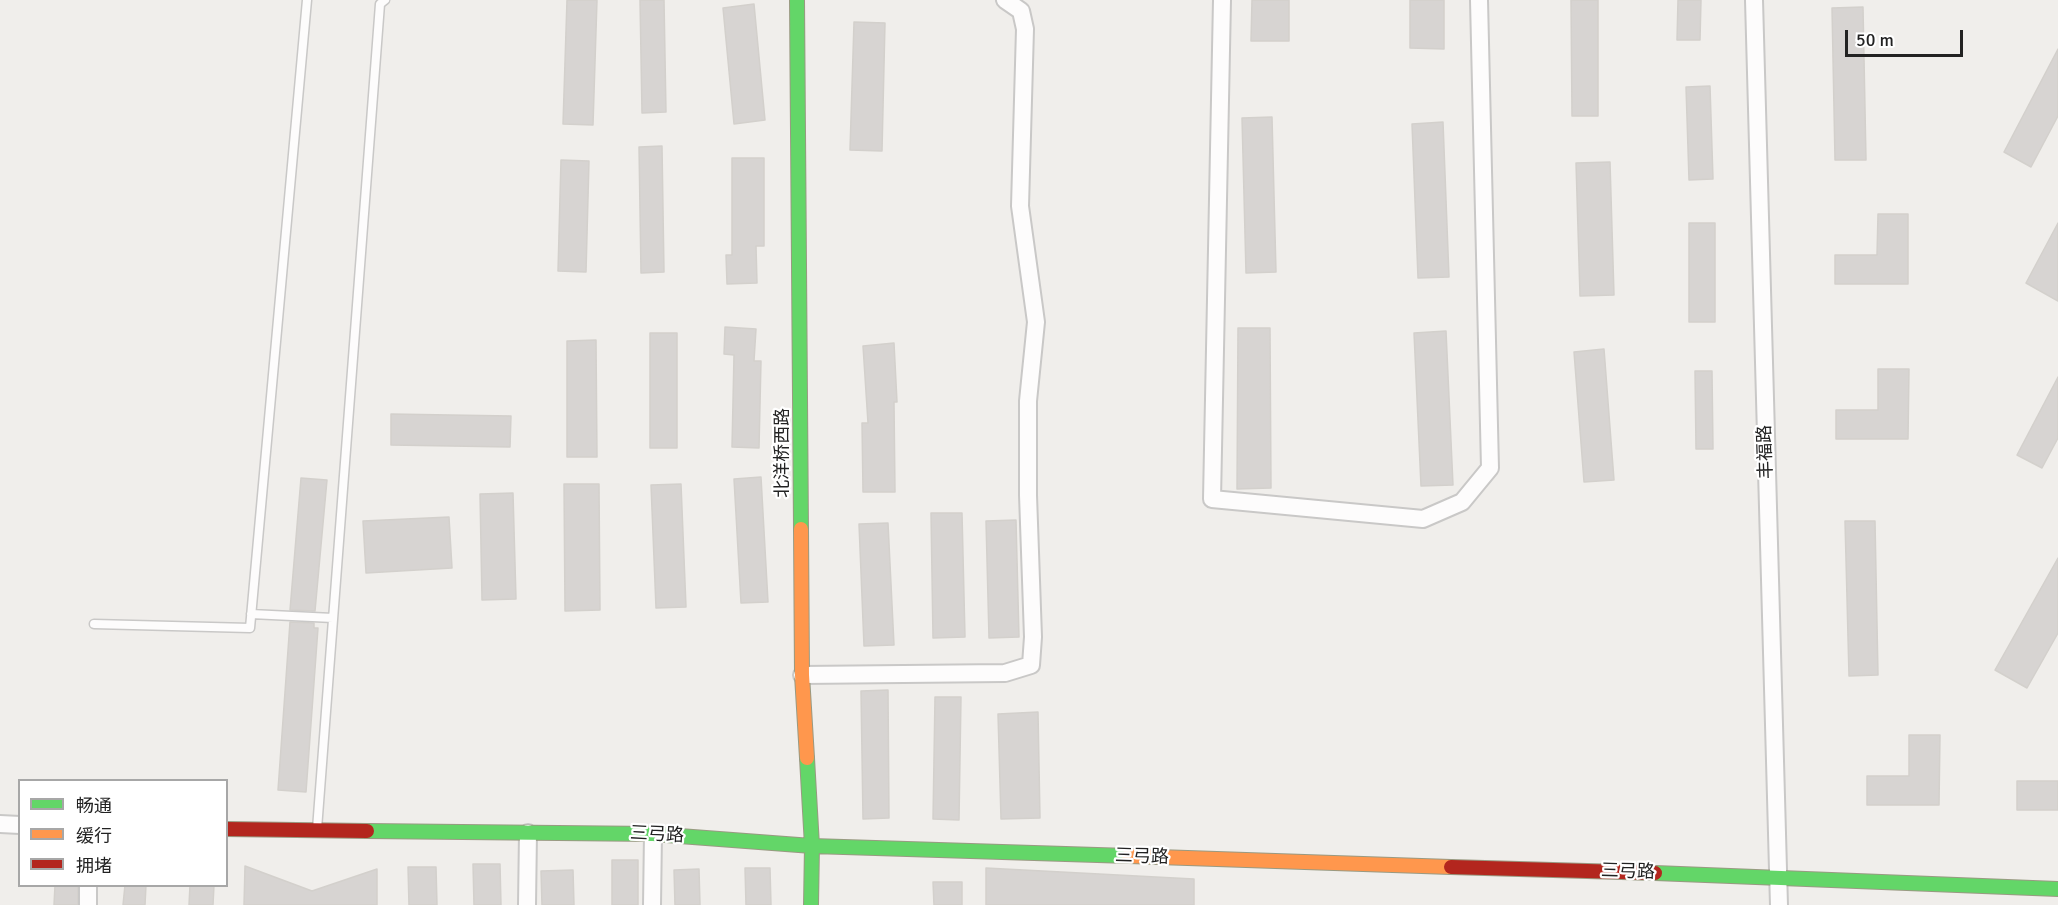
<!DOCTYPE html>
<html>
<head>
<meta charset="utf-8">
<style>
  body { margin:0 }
  #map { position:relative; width:2058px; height:905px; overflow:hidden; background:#f0eeeb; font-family:Signika,"Noto Sans SC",sans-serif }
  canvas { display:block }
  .legend { position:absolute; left:18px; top:779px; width:210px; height:108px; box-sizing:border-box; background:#fff; border:2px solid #a7a7a7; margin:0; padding:8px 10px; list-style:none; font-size:18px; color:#222 }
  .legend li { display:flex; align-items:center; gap:12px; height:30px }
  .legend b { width:30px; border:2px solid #a7a7a7 }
  .scale { position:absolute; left:1845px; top:30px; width:118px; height:27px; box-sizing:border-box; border:3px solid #222; border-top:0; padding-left:8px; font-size:18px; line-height:21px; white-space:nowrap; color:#222; -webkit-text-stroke:4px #fff; paint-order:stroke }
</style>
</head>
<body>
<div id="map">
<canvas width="2058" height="905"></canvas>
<ul class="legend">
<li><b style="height:8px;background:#63d668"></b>畅通</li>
<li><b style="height:8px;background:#ff974d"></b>缓行</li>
<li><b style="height:8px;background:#b3261e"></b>拥堵</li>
</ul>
<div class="scale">50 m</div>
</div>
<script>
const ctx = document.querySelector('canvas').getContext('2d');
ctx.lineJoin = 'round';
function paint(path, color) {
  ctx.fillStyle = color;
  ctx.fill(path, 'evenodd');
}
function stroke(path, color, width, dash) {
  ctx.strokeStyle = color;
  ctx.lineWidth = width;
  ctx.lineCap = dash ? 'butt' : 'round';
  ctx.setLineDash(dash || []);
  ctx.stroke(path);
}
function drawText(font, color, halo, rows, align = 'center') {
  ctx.font = font + ' Signika,"Noto Sans SC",sans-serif';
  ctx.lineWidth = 4.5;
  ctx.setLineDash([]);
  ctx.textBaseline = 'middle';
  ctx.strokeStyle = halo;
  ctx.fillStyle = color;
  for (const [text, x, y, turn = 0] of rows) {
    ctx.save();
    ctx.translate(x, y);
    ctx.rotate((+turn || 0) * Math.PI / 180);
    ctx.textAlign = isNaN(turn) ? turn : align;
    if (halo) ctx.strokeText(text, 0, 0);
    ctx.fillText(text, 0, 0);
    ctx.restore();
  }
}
const building = new Path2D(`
  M567,0h30l-4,125 -30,-1z
  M640,0h24l2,112 -24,1z
  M1252,0h37v41h-38z
  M1410,0h34v49l-34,-1z
  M1571,0h27v116h-26z
  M1678,0h23l-1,40h-23z
  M754,4l11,116 -31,4 -11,-116z
  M1863,7l3,153h-31l-3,-152z
  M854,22l31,1 -3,128 -32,-1z
  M2058,49v67l-27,51 -27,-15z
  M1710,86l3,93 -24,1 -3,-93z
  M1272,117l4,155 -30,1 -4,-155z
  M1443,122l6,155 -31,1 -6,-154z
  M662,146l2,126 -23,1 -2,-126z
  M732,158h32v88h-8l1,37 -30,1 -1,-29h6z
  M561,160l28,1 -3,111 -28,-1z
  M1610,162l4,133 -34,1 -4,-133z
  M1878,214h30v70h-73v-29h42z
  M1689,223h26v99h-26z
  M2058,223v78l-32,-18z
  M725,327l31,2 -2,32h7l-2,87 -27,-1 2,-92 -10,-1z
  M1238,328h32l1,160 -34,1z
  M1446,331l7,154 -32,1 -7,-153z
  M650,333h27v115h-27z
  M596,340l1,117h-30v-116z
  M894,343l3,59h-3l1,90h-32l-1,-69h6l-5,-77z
  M1604,349l10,131 -30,2 -10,-130z
  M1878,369h31l-1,70h-72v-29h42z
  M1695,371h17l1,78h-17z
  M2058,377v61l-16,30 -25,-13z
  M391,414l120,2 -1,31 -119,-2z
  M761,477l7,125 -27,1 -7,-124z
  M301,478l26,2 -12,131 -25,-1z
  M564,484h35l1,126 -35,1z
  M681,484l5,123 -30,1 -5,-123z
  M513,493l3,106 -34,1 -2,-106z
  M931,513h31l3,124 -32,1z
  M449,517l3,51 -86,5 -3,-52z
  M1016,520l3,117 -30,1 -3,-117z
  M1845,521h30l3,154 -29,1z
  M888,523l6,122 -30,1 -5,-122z
  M2058,558v75l-31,55 -32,-18z
  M290,622l24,1v5h4l-12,164 -28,-2z
  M888,690l1,128 -26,1 -2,-128z
  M935,697h26l-2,123 -26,-1z
  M1038,712l2,106 -39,1 -3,-105z
  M1909,735h31l-1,70h-72v-29h42z
  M2017,781h41v29h-41z
  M612,860h26v45h-26z
  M473,864h27l1,41h-27z
  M245,866l67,25 65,-22v36h-133z
  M408,867h28l1,38h-28z
  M745,868h25l1,37h-25z
  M986,868l208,11v26h-208z
  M699,869l1,36h-25l-1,-35z
  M573,870l1,35h-32l-1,-34z
  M933,882h29v23h-28z
  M55,885h23v20h-24z
  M125,885h21l-1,20h-22z
  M190,885h24l-1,20h-24z`);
paint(building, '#d7d4d2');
stroke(building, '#d3d0cc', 1.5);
const lane = new Path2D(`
  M251,614l82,4
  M94,624l156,4 57,-628
  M317,829l63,-825 5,-4`);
const street = new Path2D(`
  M1222,0l-10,499 211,20 39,-17 28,-34 -11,-468
  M1754,0l25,905
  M802,675l203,-2 26,-8 2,-28 -5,-142v-94l8,-79 -16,-116 5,-177 -4,-18 -16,-11
  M0,824l20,1
  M88,886v19
  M527,905l1,-72
  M652,905l1,-71`);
const fast = new Path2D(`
  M797,0l4,529
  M807,758l5,88 -1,59
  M367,831l286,3 159,12 317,10
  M1655,873l403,16`);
const slow = new Path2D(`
  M801,529l1,146 5,83
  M1129,856l322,11`);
const jam = new Path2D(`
  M226,829l141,2
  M1451,867l204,6`);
stroke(lane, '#c9c8c7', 11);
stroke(street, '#c9c8c7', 20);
stroke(fast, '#999a82', 16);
stroke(slow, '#999a82', 16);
stroke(jam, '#999a82', 16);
stroke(lane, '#fdfcfc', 8);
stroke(street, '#fdfcfc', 16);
stroke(fast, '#63d668', 14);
stroke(slow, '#ff974d', 14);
stroke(jam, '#b3261e', 14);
drawText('18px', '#222', '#fff', [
  ["丰福路",1766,452,-92],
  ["北洋桥西路",783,453,-90],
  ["三弓路",657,835,3],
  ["三弓路",1142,857,2],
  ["三弓路",1628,872,2]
]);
</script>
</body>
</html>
